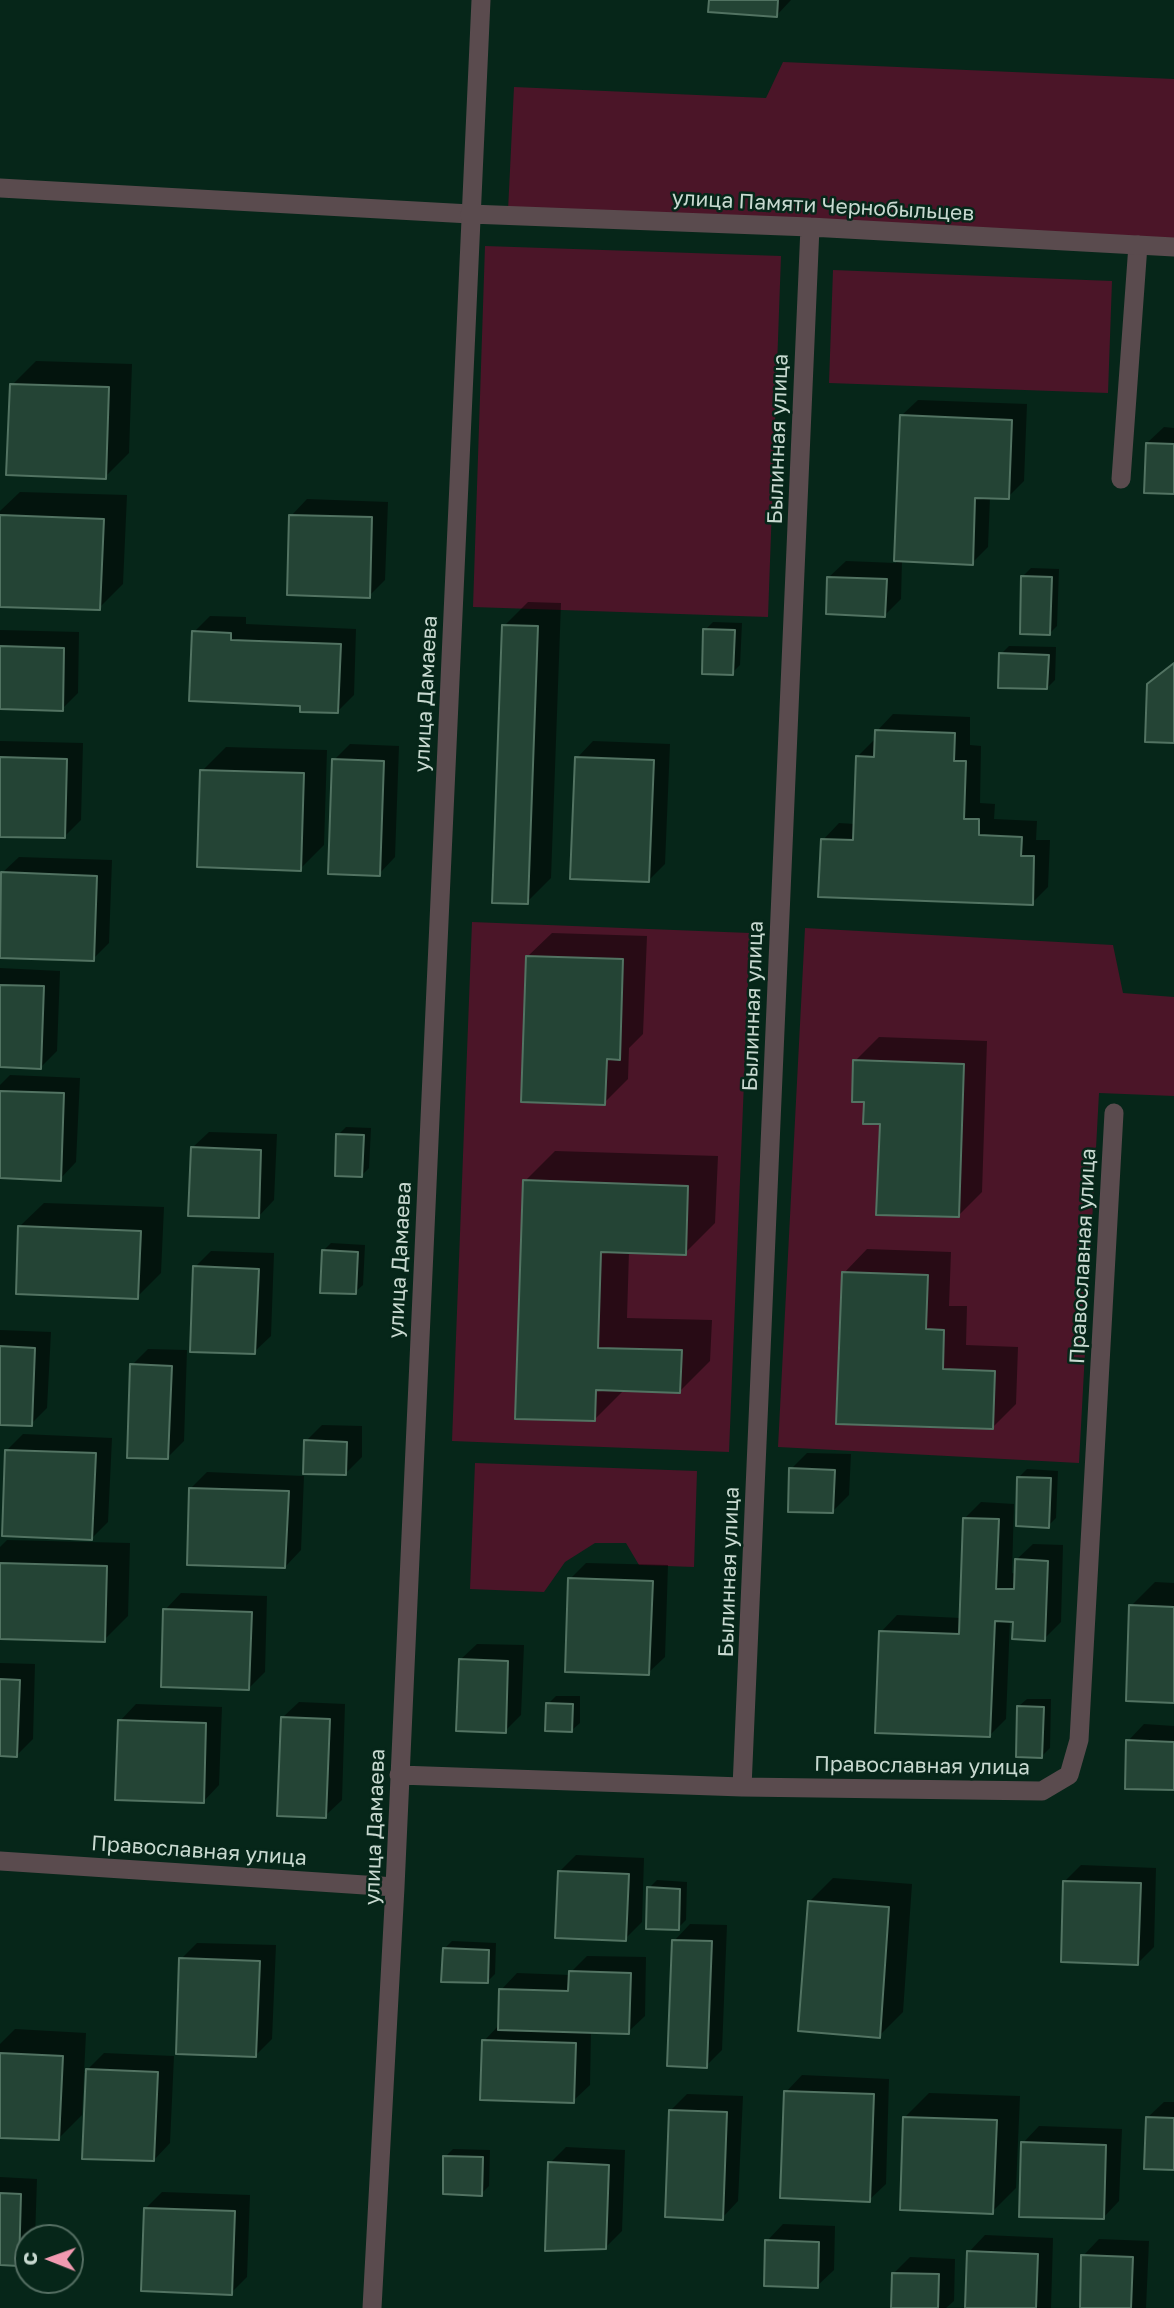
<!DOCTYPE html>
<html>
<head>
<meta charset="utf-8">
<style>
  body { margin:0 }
  #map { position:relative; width:1174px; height:2308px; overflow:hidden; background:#062619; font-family:"Golos Text",sans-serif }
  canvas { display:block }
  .north { position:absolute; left:14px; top:2224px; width:70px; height:70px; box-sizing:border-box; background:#062619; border:2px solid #546e62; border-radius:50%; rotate:271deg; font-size:19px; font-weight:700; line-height:28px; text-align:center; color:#c8d9d0 }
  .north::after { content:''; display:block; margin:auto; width:24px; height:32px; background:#f19ab1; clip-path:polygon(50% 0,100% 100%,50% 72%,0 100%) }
</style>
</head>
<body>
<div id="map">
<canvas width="1174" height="2308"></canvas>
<div class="north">С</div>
</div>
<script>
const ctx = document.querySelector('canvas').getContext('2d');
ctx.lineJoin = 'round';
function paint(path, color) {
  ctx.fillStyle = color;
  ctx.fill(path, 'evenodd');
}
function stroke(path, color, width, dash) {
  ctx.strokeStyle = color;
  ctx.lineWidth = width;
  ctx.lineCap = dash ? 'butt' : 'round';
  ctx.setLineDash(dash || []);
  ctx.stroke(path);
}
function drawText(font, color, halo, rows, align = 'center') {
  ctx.font = font + ' "Golos Text",sans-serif';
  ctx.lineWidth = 5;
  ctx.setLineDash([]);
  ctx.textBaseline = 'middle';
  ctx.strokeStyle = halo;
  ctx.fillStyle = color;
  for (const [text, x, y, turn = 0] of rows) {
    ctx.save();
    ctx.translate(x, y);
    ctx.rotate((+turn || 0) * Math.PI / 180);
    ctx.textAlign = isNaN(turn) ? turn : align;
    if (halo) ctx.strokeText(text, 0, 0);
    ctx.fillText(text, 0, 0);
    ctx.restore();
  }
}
paint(new Path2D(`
  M783,62l391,17v161l-666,-29 6,-124 252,11z
  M485,246l296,10 -13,361 -295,-10z
  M833,270l279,11 -4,112 -279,-10z
  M472,922l278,11 -21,519 -277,-11z
  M805,928l308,17 10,48 51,4v99l-75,-3 -20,370 -301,-16z
  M475,1463l222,8 -3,96 -55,-2 -13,-22h-31l-30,19 -21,30 -74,-3z`), '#4b1528');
paint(new Path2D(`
  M711,0h80l-14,15z
  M36,361l96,3 -3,89 -24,24 -93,-92z
  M918,400l109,4 -3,77 -16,16h-18l-2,50 -16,16 -70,-3 -1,39 -16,16 -56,-38 17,-16 50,2 5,-147z
  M1164,427l10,1v64l-27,-49z
  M20,492l107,3 -4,89 -24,24 -99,-3v-94z
  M307,499l81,3 -3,78 -16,16 -78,-80z
  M1031,568l28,1 -2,57 -8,8 -26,-58z
  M528,602l33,1 -10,275 -24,24 -23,-276z
  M210,616l36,1v7l110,5 -2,66 -16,16 -36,-7 -108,-72z
  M713,622l29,1 -2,42 -8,8 -27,-43z
  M0,630l79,2 -1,61 -16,16 -62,-2z
  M1009,646l47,1 -1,33 -8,8 -46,-34z
  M893,714l77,3v28l11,1 -1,57 15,1 -1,15 43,2 -1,19h14l-2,47 -16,16 -209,-63 16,-17 16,1 2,-67 17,-17 2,1 1,-10z
  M0,741l83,2 -2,77 -16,16 -65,-1z
  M593,741l77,3 -5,120 -16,16 -72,-122z
  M350,744l49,2 -4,111 -16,17 -45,-114z
  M226,747l101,3 -3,95 -24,24 -98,-98z
  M19,857l93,3 -3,83 -16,16 -93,-3 2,-83z
  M552,933l95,3 -4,98 -14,14 -1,31 -24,24 -76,-147z
  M0,968l60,3 -3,80 -16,16 -41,-1z
  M879,1037l108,4 -5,151 -24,24 -92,-115 -11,-40z
  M10,1075l70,3 -4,84 -16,17 -60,-2v-92z
  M346,1127l25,1 -2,40 -7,7 -24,-40z
  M209,1132l68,2 -3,66 -16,17 -66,-69z
  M555,1151l163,5 -3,67 -30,30 -56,-2 -2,67 85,2 -2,41 -30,30 -55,-2 -31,31 -69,-239z
  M44,1203l120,4 -3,66 -24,24 -117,-71z
  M331,1243l34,2 -2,40 -8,7 -32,-41z
  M867,1249l84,3 -2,54h18l-1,39 52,2 -2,57 -24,24 -148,-155z
  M211,1251l63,2 -3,83 -17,16 -59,-85z
  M0,1330l51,2 -4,76 -16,16 -31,-1z
  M148,1349l39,1 -3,91 -17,17 -35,-93z
  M322,1425l40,1v31l-17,17 -39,-33z
  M23,1434l89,4 -4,84 -16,16 -85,-88z
  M807,1453l44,1 -2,41 -17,17 -41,-43z
  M1027,1469l31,2 -2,47 -8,8 -29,-49z
  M207,1472l97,4 -3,74 -16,17 -94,-79z
  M981,1502l33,2 -2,69 4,1v-14l17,-16 30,1 -2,77 -17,17 -29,-19h-5l-4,99 -16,16 -109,-103 16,-17 64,3 4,-100z
  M7,1540l123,3 -2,73 -24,24 -104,-3v-90z
  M586,1563l82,2 -3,92 -17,16 -78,-94z
  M1155,1582l19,1v118l-43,-95z
  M181,1593l86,3 -2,76 -17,17 -83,-79z
  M477,1644l47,1 -3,70 -16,16 -45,-71z
  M0,1663l35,1 -2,75 -16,16 -17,-1z
  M556,1696h24v27l-8,7 -24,-26z
  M1027,1699h24l-1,49 -8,8 -23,-50z
  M299,1702l46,2 -3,96 -17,16 -43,-98z
  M136,1704l86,3 -3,78 -16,17 -83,-81z
  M1144,1724l30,2v63l-46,-48z
  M576,1855l68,3 -2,64 -17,17 -66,-67z
  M1081,1865l75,3 -2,79 -17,17 -72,-83z
  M833,1878l79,6 -9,128 -24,24 -70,-134z
  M657,1880l30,2 -1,38 -8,8 -29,-40z
  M690,1924l37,1 -5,125 -16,16 -32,-125z
  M452,1941l44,2 -1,31 -8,8 -43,-33z
  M197,1943l79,2 -4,94 -16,16 -75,-96z
  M587,1956l59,1 -1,59 -17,16 -37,-1 -1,54 -17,16 -89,-60 16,-17 1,-34 16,-17 53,2 1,-3z
  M15,2029l71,4 -4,82 -24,24 -58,-3v-92z
  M104,2053l70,3 -4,87 -16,17 -66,-87h-4z
  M802,2075l87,4 -3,105 -17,16 -83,-108z
  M929,2093l91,3 -4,92 -24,24 -87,-95z
  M687,2094l56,2 -5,105 -16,17 -51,-108z
  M1164,2102h10v67l-27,-51z
  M1039,2126l83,3 -3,72 -16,17 -80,-75z
  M566,2147l59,3 -3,81 -16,16 -56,-84z
  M453,2149l37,1 -1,36 -8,8 -36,-37z
  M0,2177l37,2 -2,59h-7v16l-10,10h-18z
  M162,2192l88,3 -3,82 -16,16 -85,-85z
  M783,2224l52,2 -1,44 -17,16 -50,-45z
  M985,2235l68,3 -2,70h-84l2,-56z
  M1099,2239l50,2 -3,67h-65l2,-52z
  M910,2257l45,2 -1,42 -8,7h-54l2,-35z`), '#0007');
const building = new Path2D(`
  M709,0h69l-1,17 -69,-5z
  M10,384l99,3 -3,92 -100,-4z
  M900,415l112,5 -3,79 -34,-1 -2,67 -79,-4z
  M1146,443l28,1v50l-30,-1z
  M0,515l104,4 -4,91 -100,-3z
  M289,515l83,2 -2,81 -83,-3z
  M1021,576l31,1 -2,58 -30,-1z
  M827,577l60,2 -2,38 -59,-3z
  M502,625l36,1 -10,278 -36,-1z
  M703,629l32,1 -2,45 -31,-1z
  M192,631l39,2v7l110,4 -3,69 -38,-1v-6l-111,-5z
  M0,646l64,2 -1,63 -63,-2z
  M999,653l50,2 -2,34 -49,-1z
  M1174,663v80l-29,-1 2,-58z
  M875,730l80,3 -1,28h12l-2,58h15v16l43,2 -1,19h13l-1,49 -215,-8 3,-58 32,1 3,-84 18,1z
  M0,757l67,2 -2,79 -65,-1z
  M575,757l79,3 -5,122 -79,-3z
  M332,759l52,2 -4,115 -52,-2z
  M200,770l104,3 -3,98 -104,-4z
  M1,872l96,4 -3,85 -94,-3z
  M526,956l97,3 -3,101 -13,-1 -2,46 -84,-3z
  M0,985l44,1 -3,83 -41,-2z
  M853,1060l111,4 -5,153 -83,-2 4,-91h-17l1,-22h-12z
  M0,1091l64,2 -3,88 -61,-3z
  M336,1134l28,1 -2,42 -27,-1z
  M191,1147l70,3 -2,68 -71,-2z
  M523,1180l165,6 -2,69 -85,-3 -3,96 84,2 -2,43 -84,-3 -1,31 -80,-2z
  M18,1226l123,5 -3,68 -122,-5z
  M322,1250l36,2 -2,42 -36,-1z
  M193,1266l66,3 -4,85 -65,-2z
  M842,1272l86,3 -2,54 18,1 -1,39 52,2 -2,58 -157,-5z
  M0,1346l35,2 -3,78 -32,-1z
  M130,1364l42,2 -4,93 -41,-1z
  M304,1440l43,2 -1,33 -43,-1z
  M5,1450l91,3 -4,87 -90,-4z
  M789,1468l46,2 -2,43 -45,-1z
  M1017,1477l34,1 -2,50 -33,-2z
  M189,1488l100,3 -4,77 -98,-3z
  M963,1518l36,1 -3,70h18l1,-30 33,2 -3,80 -33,-2 1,-17 -18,-1 -5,116 -115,-4 4,-102 80,3z
  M0,1563l107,3 -2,76 -105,-3z
  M568,1578l85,3 -4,94 -84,-3z
  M1129,1605l45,2v96l-48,-2z
  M163,1609l89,3 -3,78 -88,-3z
  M459,1659l49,2 -2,72 -50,-2z
  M0,1679l20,1 -3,77 -17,-1z
  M546,1703l27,1 -1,28 -27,-1z
  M1017,1706l27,1 -2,51 -26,-1z
  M281,1717l49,2 -4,99 -49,-2z
  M118,1720l88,3 -2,80 -89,-3z
  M1126,1740l48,2v48l-49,-1z
  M558,1871l71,3 -3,67 -71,-3z
  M1063,1881l78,2 -3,82 -77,-3z
  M647,1887l33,2 -1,41 -33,-1z
  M808,1901l81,6 -9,131 -82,-7z
  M672,1940l40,1 -5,127 -40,-2z
  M443,1948l46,2 -1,33 -47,-1z
  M179,1958l81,3 -4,96 -80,-3z
  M569,1971l62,2 -2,61 -131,-4 1,-41 69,2z
  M482,2040l94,3 -2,60 -94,-3z
  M0,2053l63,3 -4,84 -59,-2z
  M86,2069l72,3 -4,89 -72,-2z
  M784,2091l90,3 -4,108 -90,-4z
  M669,2110l58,2 -4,108 -58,-3z
  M903,2117l94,3 -4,94 -93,-4z
  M1146,2117l28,1v52l-30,-1z
  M1021,2142l85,3 -2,74 -85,-2z
  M443,2156l40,1 -1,39 -39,-2z
  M548,2162l61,3 -3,84 -61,2z
  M0,2193l21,1 -2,72 -19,-1z
  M144,2208l91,3 -3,84 -91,-4z
  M765,2240l54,2 -1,46 -54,-2z
  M967,2251l71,3 -2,54h-71z
  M1081,2255l52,2 -2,51h-51z
  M892,2273l47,1 -1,34h-47z`);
paint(building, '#244435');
stroke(building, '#527362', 2);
stroke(new Path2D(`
  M0,188l470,26
  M1121,479l17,-234`), '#5a4b4e', 19);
stroke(new Path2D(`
  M470,214l340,13 364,20
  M399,1775l343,12 300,4 27,-16 10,-35 35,-627
  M742,1787l68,-1560
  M0,1861l395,26
  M372,2308l23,-421 86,-1887`), '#5a4b4e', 19);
drawText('21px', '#c8d9d0', '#062619', [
  ["улица Памяти Чернобыльцев",823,206,3],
  ["Былинная улица",778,439,-88],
  ["улица Дамаева",426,694,-87],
  ["Былинная улица",753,1006,-88],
  ["Православная улица",1083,1256,-87],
  ["улица Дамаева",400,1260,-87],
  ["Былинная улица",729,1572,-88],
  ["Православная улица",922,1766,1],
  ["улица Дамаева",375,1827,-88],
  ["Православная улица",199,1851,4]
]);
</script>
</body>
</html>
